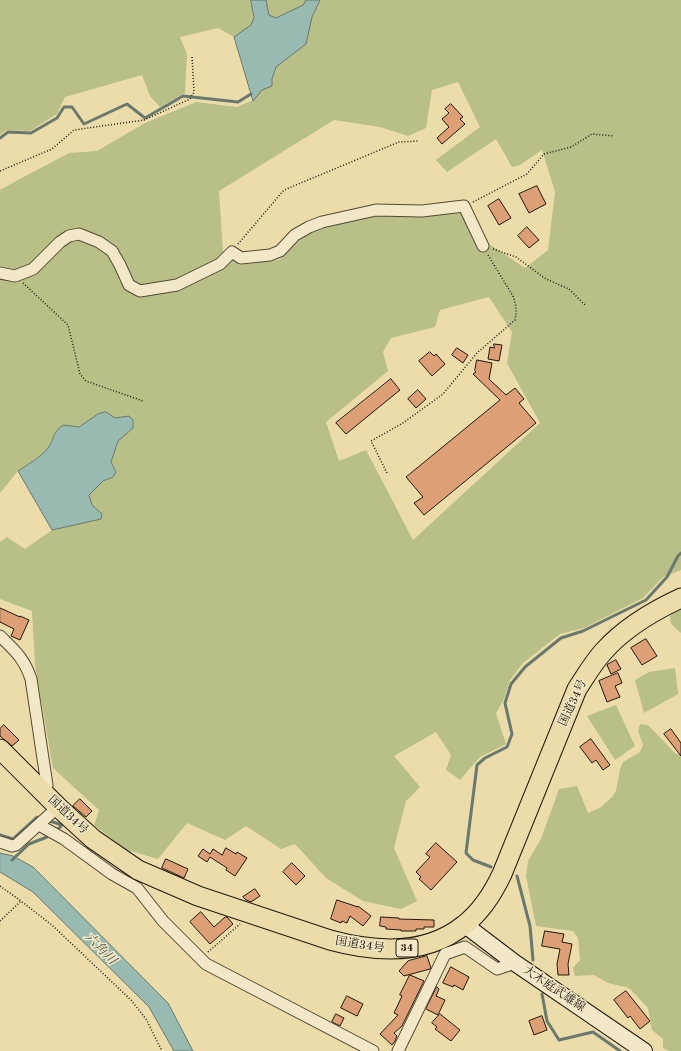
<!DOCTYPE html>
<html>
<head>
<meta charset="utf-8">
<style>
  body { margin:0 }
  canvas { display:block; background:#ebdca9 }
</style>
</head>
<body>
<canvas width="681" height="1051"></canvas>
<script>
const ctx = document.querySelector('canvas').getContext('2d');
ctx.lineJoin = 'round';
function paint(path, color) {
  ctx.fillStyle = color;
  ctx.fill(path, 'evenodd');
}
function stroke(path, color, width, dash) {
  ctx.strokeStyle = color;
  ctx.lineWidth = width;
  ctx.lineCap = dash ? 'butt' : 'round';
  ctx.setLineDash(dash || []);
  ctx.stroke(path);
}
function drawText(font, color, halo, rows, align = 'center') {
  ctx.font = font + ' "Old Standard TT","Noto Serif JP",serif';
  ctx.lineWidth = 3;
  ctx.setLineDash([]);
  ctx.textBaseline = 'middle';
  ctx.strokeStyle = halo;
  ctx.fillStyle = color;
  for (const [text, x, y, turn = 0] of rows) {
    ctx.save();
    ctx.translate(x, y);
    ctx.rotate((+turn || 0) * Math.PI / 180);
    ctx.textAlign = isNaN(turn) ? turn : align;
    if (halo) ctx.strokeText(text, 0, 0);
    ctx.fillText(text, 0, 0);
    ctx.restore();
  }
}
paint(new Path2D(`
  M0,0h681v570l-18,7 -20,21 -59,30 -24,6 -37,29 -13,17 -6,19 -8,14 10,31 -26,13 -20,23 -14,-10 5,-15 -15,-23 -42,24 26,31 -14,14 -12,47 23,53 -16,8 -38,-8 -37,-23 -31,-34 -14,5 -35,-23 -21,14 -38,-17 -29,36 -31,-9 -33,-25 5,-15 -46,-42 -18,-103 -3,-54 -32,-12v-57l7,-5 18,12 27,-19 48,-11 2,-5 -10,-9 -3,-10 14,-14 10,-4 3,-6 -5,-9 7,-21 15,-13 -4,-12 -14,2 -17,-4 -19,13 -16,-2 -7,5 -7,17 -8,8 -23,16 -18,22v-303l18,-10 51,-27 28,-2 48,-28 51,-21 41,5 16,-7 -19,-63 -16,-9 -38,9 7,17 -2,39 -25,14 -10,-11 -8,-21 -77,22 -8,17 -27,17 -24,-1 -6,5zM458,82l22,45 -44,33 11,12 49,-33 16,28 8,-2 22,-15 13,42 -7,58 -23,18 -40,-27 -14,-30 -97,4 -65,16 -30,29 -40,5 -16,-13 -4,-61 115,-71 46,7 28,9 18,-8 6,-38zM489,297l23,35 -5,31 33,60 -127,117 -47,-90 -27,11 -13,-39 62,-51 -5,-19 8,-14 44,-11 5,-17z
  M681,609v24l-10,-9 -1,-8 5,-5z
  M675,668l3,26 -34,19 -9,-33 14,-8z
  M616,705l19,41 -20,14 -28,-44z
  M640,724l8,1 28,29h5v297h-12l-6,-3v-9l-11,-9 -4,-22 -19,-20 -21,-5 -14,-8 -19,1 -2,-8 7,-8 -2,-22 -5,-7 -37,-5 -10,-50 2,-15 13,-22 18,-50 18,-3 11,27 13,-6 11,-10 4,-6 4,-22 3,-7 17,-10 3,-7 -5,-14z`), '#b8c087');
const water = new Path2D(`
  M251,0h15l3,15 7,3 27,-13 3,-5h14l-8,17 -6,27 -30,23 -4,12v7l-10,4 -9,11 -19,-64 17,-12 3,-7z
  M106,412l9,6 14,-2 4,4v8l-15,13 -7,21 5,10 -3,5 -10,4 -14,14 3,10 10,9 -1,5 -49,11 -34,-59c10,-7 22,-13 30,-23 7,-9 3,-15 15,-23l16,2 19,-13z
  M0,853l13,3 20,11 135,136 25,48h-19l-25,-44 -116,-115 -33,-20z`);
paint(water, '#99bab0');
stroke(water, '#697970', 1);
stroke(new Path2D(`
  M0,138l8,-6 23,1 26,-15 7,-11h8l12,17 43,-20 18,14 38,-22 55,6 13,-8
  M50,821l12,4 -7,7
  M0,835l13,4 24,-22
  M12,860l17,-16 18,-7 3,-2
  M491,867l-18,-7 -7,-7 11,-88 8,-7 22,-11 5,-13 -7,-31 6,-19 14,-17 36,-29 22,-7 63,-31 21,-23 11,-21 3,-3
  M517,876l13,50 3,34
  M542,994l5,27 12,19 34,-8 27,19`), '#697970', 3);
const building = new Path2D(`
  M451,104l12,13 -3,2 5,5 -23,20 -5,-6 12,-11 -7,-8 7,-6 -4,-4z
  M537,186l9,18 -17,9 -10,-19z
  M499,199l12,19 -12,7 -11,-19z
  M527,227l12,13 -10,8 -11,-12z
  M494,344l8,1 -3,16 -11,-2 2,-12 4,1z
  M457,348l11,7 -5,8 -11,-8z
  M430,352l4,4 2,-2 9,10 -13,12 -13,-15z
  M477,360l15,3 -3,16 17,16 9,-7 9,11 -5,4 17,20 -112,92 -10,-12 9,-6 -17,-20 94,-77 -27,-26 3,-2 -1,-1z
  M391,379l9,11 -54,44 -10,-11z
  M418,390l8,9 -10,9 -8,-9z
  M0,608l20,9v-1l9,4 -9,20 -9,-4 3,-7 -14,-7z
  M646,639l11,17 -15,9 -11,-17z
  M616,660l5,9 -10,5 -4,-9z
  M618,673l4,10 -7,3 5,11 -13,5 -8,-21z
  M4,725l15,15 -7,6 -12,-10v-7z
  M671,729l10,14v13l-17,-22z
  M591,739l19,26 -7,5 -7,-10 -4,3 -12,-16z
  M80,799l12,12 -6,6 -13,-11z
  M436,843l21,19 -26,28 -12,-11 2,-2 -5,-5 14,-15 -4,-3z
  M226,848l10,6 1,-2 10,6 -12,18 -9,-6 1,-2 -17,-11 -3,5 -9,-6 5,-7 7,5 3,-5 9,6z
  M166,859l22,10 -4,9 -22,-10z
  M292,863l13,13 -9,9 -13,-13z
  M255,889l5,7 -9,6 -5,-2 -3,-3z
  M337,900l21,7v-1l13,10 -8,10 -13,-10 -3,7 -5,-2 -1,2 -10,-4z
  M201,912l13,15 11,-10h2l6,7 -23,20 -20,-22z
  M381,917l18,1v1l35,1v7h-10v2h-8v2h-15v-1l-15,-1v-2l-6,-1z
  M545,931l19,3 -2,8 10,2 -4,20 1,11h-11l-1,-11 3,-15 -18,-3z
  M427,956l4,12 -1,1 -26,7 -5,-5 9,-10z
  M451,967l18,10 -6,13 -9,-5 -1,2 -10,-4z
  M410,975l14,6 -22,45 -8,7 3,3 -2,5 -3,4 -12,-11 18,-19 -4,-2 8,-17 -2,-1z
  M437,987l2,2 -3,7 9,4 -7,15 -12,-6z
  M626,991l24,30 -10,8 -10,-13 -2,2 -14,-18z
  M347,996l16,8 -6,12 -16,-8z
  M336,1014l8,4 -4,8 -8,-4z
  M440,1014l20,16 -9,11 -16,-12 2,-2 -5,-4z
  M542,1016l5,14 -13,5 -5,-14z`);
paint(building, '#dd9f76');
stroke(building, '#21180f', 1);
const minor = new Path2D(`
  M0,273l15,3 18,-7 27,-27 9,-6 10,-2 20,8 13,9 8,14 9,20 11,6 37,-6 43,-21 12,-12 9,6 29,-3 10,-4 15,-16 14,-8 13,-5 54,-12 46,1 42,-5 19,40
  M0,636c15,15 24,22 31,43l16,106 -2,9
  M39,825l25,14 48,35 25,14 26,33 43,43 167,87
  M0,842l12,4 4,-1 42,-38
  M398,1051l47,-97 20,-7 32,22 18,-6`);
const secondary = new Path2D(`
  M465,925l50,38 129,88`);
const trunk = new Path2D(`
  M0,749l58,58 35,32 45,31 60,26 132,44c44,12 96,16 134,-15 17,-13 29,-32 38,-51l75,-185c8,-12 16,-26 26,-37 21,-24 50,-41 78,-54`);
stroke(minor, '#544936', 13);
stroke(secondary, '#21180f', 18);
stroke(trunk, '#21180f', 21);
stroke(new Path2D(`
  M0,171l52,-22 22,-19 70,-10 46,-21 4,-7 -2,-36
  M473,202l54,-28 17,-20 27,-7 21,-13 22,2
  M238,244l46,-54 115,-48 20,-1
  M493,249l23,8 30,22 23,10 16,16
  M23,283l45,42 12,49 6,7 57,20
  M387,473l-16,-32 32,-18 40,-29 34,-41 38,-33c2,-9 1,-16 -2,-24l-25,-41
  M0,886l21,15 32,25 78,74 15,19 16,32
  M0,921l21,-20
  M208,952l32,-28`), '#21180f', 1.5, [1, 2]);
stroke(minor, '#f2e8c7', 11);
stroke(secondary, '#f2e8c7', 16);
stroke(trunk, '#ebdca9', 19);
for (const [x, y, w] of [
  [407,948,22]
]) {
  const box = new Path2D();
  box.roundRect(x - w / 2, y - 9, w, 18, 3);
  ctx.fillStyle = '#f2e8c7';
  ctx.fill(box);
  stroke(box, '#21180f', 1);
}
drawText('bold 11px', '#21180f', null, [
  ["34",407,948]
]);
drawText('12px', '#21180f', '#f2e8c7', [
  ["国道34号",573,703,-65],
  ["国道34号",68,815,43],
  ["国道34号",360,945,9],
  ["大木庭武雄線",554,989,34]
]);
drawText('italic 13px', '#4b5147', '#f2e8c7', [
  ["六角川",100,949,45]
]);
</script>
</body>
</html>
